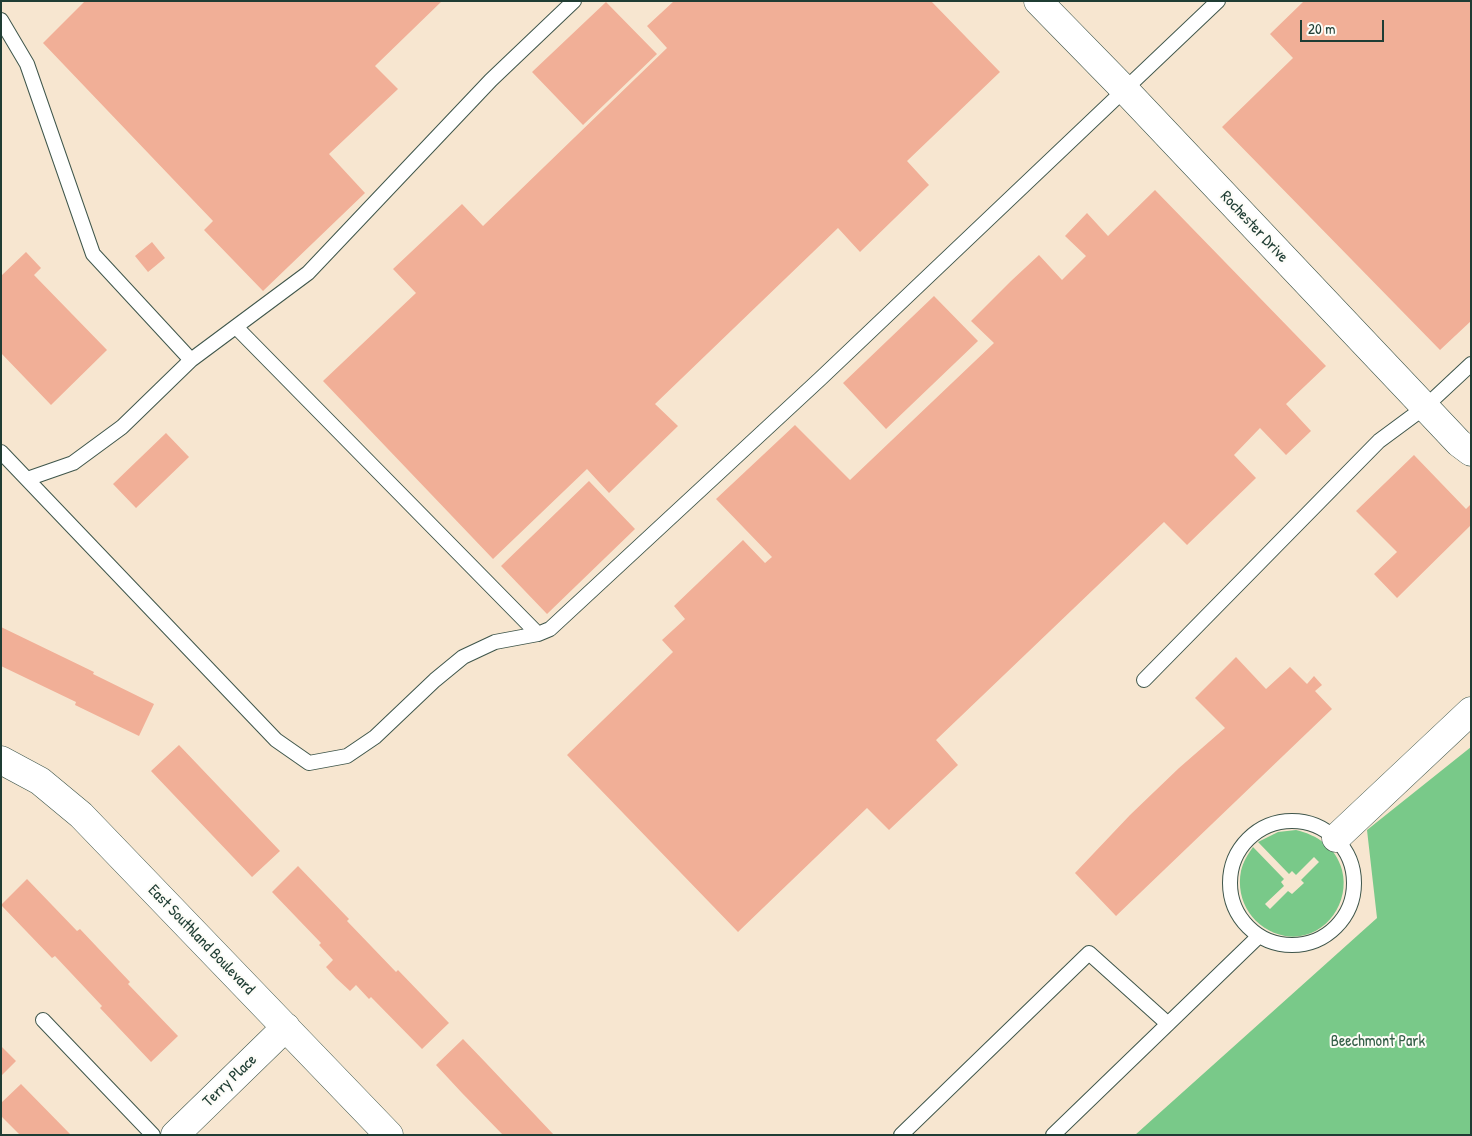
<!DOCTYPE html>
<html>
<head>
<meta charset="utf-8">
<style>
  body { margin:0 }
  #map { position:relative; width:1472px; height:1136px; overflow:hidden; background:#f7e6d0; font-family:"Patrick Hand",sans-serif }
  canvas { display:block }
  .frame { position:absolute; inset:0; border:2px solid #1f3d34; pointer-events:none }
  .scale { position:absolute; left:1300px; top:20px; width:84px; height:22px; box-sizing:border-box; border:2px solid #1f3d34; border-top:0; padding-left:6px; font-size:15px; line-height:18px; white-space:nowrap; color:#1f3d34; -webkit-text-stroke:4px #fdfcf7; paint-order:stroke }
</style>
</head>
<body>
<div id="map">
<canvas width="1472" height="1136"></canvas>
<div class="frame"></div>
<div class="scale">20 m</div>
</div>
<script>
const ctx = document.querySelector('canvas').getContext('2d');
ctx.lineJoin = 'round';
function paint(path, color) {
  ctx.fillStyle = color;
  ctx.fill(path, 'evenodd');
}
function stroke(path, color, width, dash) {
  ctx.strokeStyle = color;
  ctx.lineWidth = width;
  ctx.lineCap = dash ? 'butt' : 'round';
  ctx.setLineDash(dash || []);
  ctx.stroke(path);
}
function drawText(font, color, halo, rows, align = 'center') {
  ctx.font = font + ' "Patrick Hand",sans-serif';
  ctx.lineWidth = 4;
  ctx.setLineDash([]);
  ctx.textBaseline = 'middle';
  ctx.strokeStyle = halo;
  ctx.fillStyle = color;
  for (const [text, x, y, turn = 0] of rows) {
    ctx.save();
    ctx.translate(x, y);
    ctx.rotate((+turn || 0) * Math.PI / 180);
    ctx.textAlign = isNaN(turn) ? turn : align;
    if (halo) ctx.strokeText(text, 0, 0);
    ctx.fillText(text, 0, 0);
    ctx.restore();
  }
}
paint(new Path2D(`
  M1471,747v388h-336l242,-217 -10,-88z
  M1296,830c21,5 40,17 46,40 9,34 -19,72 -57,66 -31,-6 -50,-35 -44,-65 2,-9 7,-17 12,-24l31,32 -3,3 3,4 -19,18 5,5 18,-18 4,3 12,-11 -3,-3 18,-18 -5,-5 -18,18 -4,-4 -3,3 -31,-32 20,-10z`), '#79c989');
paint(new Path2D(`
  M85,1h357l-67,65 23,23 -69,65 36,39 -102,98 -59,-61 9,-9 -170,-178z
  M674,1h257l69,71 -93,89 22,24 -69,67 -22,-24 -183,176 23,22 -69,67 -22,-24 -94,90 -170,-178 93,-88 -23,-24 69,-65 21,22 184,-178 -20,-22z
  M1304,1h167v320l-31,29 -218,-223 71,-69 -23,-24z
  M606,2l51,52 -74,71 -51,-53z
  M1155,190l171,176 -40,38 25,27 -25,24 -26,-27 -26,27 22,23 -69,67 -23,-23 -228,218 22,25 -69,65 -22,-22 -129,124 -171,-177 106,-103 -11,-12 23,-21 -11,-13 69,-66 22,23 7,-6 -56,-58 79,-74 55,55 144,-137 -23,-22 40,-40 28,-26 23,25 24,-24 -21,-20 22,-23 21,23z
  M152,242l13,16 -17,14 -13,-16z
  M26,252l15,16 -7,7 73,75 -56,55 -50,-52v-77z
  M934,296l44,45 -92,88 -43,-46z
  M166,433l23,24 -53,51 -23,-24z
  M1414,455l52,54 5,-5v21l-74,73 -23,-24 23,-22 -41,-41z
  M589,481l46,48 -88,85 -46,-48z
  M1,627l93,45 -1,2 61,30 -15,32 -64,-31 1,-3 -75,-36z
  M1236,657l30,32 24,-22 17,17 7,-8 8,9 -7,6 17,18 -216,207 -41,-43 55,-58 49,-47 46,-40 -30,-30z
  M179,745l101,106 -28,26 -101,-106z
  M298,866l51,53 -2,2 49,51 2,-2 51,53 -27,26 -51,-52 -2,2 -13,-14 -6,6 -14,-13 -10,-11 7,-7 -14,-15 2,-2 -49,-51z
  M27,879l50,52 3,-2 50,53 -2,2 50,52 -27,26 -51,-54 2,-2 -47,-50 -3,2 -51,-53z
  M463,1039l23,24 68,72h-51l-41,-42 -26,-28z
  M1,1046l15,15 -15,15z
  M21,1084l50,51h-51l-19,-19v-13z`), '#f1af97');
const lane = new Path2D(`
  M1,20l26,44 66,190 98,106 117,-87 183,-193 83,-79
  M236,327l302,307 12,-5 270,-250 398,-378
  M1,452l275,288 33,23 38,-7 28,-19 60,-57 28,-23 32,-15 43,-8
  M27,479l46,-16 49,-36 69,-67
  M1144,680l235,-239 46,-34 46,-43
  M1230 883a62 62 0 1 1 124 0a62 62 0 1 1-124 0Z
  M43,1020l110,115
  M901,1135l188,-182 79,71
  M1053,1135l206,-199`);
const street = new Path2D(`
  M1038,1l87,89 300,317 34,36 12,9
  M1,760l39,21 41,34 308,320
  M1336,838l135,-127
  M175,1135l111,-108`);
stroke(lane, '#3f564b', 16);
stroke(street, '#3f564b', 29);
stroke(lane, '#fff', 14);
stroke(street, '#fff', 28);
drawText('16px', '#1f3d34', '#fdfcf7', [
  ["Rochester Drive",1254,227,47],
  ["East Southland Boulevard",201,940,46],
  ["Terry Place",230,1081,-44]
]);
drawText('16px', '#366049', '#fdfcf7', [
  ["Beechmont Park",1378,1042]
]);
</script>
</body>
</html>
